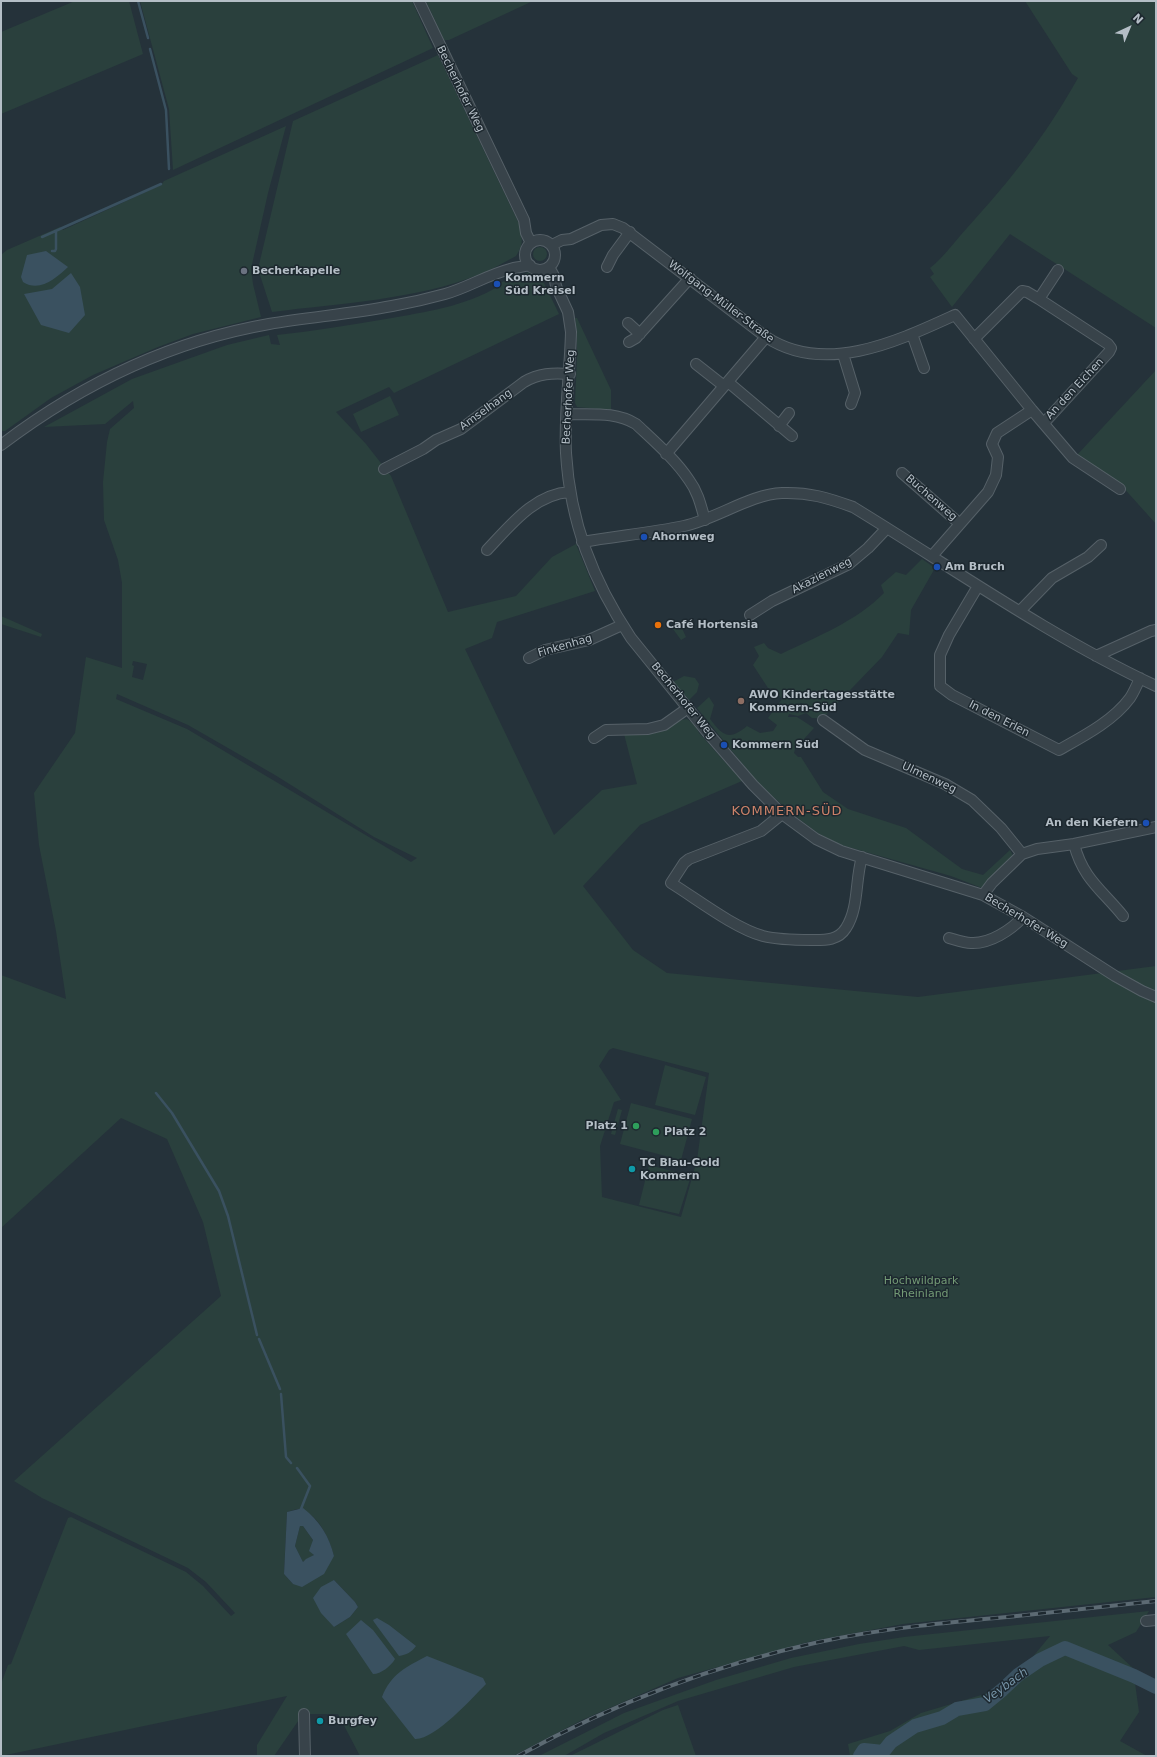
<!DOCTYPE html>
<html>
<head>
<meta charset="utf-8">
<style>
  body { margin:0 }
  #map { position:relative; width:1157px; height:1757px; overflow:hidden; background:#25323a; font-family:"DejaVu Sans",sans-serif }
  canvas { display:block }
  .frame { position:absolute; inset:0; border:2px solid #b4bec6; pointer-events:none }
  .north { position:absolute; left:1109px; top:8px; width:40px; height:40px; -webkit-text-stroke:3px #1d282f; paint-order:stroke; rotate:44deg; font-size:11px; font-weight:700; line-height:16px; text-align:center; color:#b4bec6 }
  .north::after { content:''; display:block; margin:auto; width:14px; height:18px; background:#b4bec6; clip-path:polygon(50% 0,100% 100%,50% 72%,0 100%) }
</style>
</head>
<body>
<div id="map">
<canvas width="1157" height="1757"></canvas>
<div class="frame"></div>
<div class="north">N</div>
</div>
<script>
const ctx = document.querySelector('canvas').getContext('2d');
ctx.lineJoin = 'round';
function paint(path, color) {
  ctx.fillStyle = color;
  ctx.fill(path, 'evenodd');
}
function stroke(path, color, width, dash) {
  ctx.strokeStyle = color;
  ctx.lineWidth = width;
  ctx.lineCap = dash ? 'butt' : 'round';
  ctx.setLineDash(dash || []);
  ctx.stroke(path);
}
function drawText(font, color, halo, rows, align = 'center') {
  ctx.font = font + ' "DejaVu Sans",sans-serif';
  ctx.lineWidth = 3;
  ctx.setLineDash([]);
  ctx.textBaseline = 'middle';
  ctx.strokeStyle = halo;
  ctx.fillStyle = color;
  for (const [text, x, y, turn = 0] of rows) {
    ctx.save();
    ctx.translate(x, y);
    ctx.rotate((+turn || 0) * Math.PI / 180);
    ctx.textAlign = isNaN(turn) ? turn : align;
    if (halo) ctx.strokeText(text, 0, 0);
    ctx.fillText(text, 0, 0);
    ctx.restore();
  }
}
paint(new Path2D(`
  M75,1h54l14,53 -142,60v-82z
  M140,1h272l21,47 -260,122 -4,-61z
  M426,1h107l-84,39h-5z
  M1025,1h131v327l-146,-94 -58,73 -22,-30 4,-3 -4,-6c14,-11 25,-27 37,-40 44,-48 79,-93 111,-150l-6,-4z
  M438,55l85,177 -2,2c2,9 0,14 -5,22 -12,6 -23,13 -35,18 -66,26 -140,29 -209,38l-14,-43 35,-148z
  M286,126l-18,67 -17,76 2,15 8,33 -68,17 -35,13 -65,28 -42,23 -46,33h-4v-176l6,-5 53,-23 3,3 98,-45 3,-4z
  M533 254a7 7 0 1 1 14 0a7 7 0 1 1-14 0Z
  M529,272l14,9 16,33 -165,79 -5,-6 -53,25 30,32 25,32 57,136 68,-16 36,-39 24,-13 19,47 -98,31 -5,16 -27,11 89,186 48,-45 35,-6 -13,-50c12,0 25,2 38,-3 8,-3 16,-12 25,-12l8,6 4,8 43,48 -102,44 -57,61 50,64 34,23 251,24 238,-31v631l-253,27 -91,17 -134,37 -96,42 -69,36h-153l-22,-42h-35l-29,42h-17v-11l30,-49 -286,60v-72l7,-19 3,-1 57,-146 3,-1 115,55 17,14 28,30 4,-3 -29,-31 -18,-14 -146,-70 -28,-17 207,-185 -18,-74 -36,-83 -46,-21 -120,110v-253l65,24 -10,-68 -17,-86 -5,-52 41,-60 11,-76 36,11v-85l-4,-23 -14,-40 -1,-38 4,-40 3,-13 24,-21 -1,-7 -28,23 -61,3 88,-48 95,-34 42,-10 2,9 9,1 -3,-10c37,-4 73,-10 109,-16 39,-7 78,-12 113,-33v-3zM133,661l14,3 -4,16 -11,-3 2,-11 -2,-1zM117,694l71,31 87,50 99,62 43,21 -6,4 -224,-133 -71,-30zM613,1048l96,25 -12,87 -16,57 -79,-20 -2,-51 14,-44 7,-2 -22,-34 10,-16zM297,1509c21,3 32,29 37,47l-41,28 -9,-10 3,-62zM334,1580l21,22 3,5 -8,10 -16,10z
  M575,318h2l34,72v20l-34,-3 -2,-4c1,-28 4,-56 0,-85z
  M1156,370v154l-35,-39 -44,-30z
  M390,396l9,19 -38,17 -8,-18z
  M922,559l13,9 -24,42 -2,25 -11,-2 -16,24 -59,61h-11l-6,-5 -8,3 -9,-2 -1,3h9l17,11 -19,21 -1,4 4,4h3l22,35 25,17 58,19 56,41 21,6 27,-25 4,7 -32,31 -31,-12 -110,-31 -22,-11 -29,-22 -32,-29 -61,-75 12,-11 5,8 -4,14c13,17 19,22 37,7l13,7 13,-2 4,-6 -9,-7 14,-19 -8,-10 -6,-1 -15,-23 6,-9 -5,-9 10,-4 4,5 13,6c35,-17 76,-33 103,-61l-3,-8 15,-13 10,3z
  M1,616l41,18 -1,3 -40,-13z
  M680,624l6,13 -5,3 -8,-11z
  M684,676l11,2 4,6 -2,8 -8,8 -16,-18z
  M665,1065l41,12 -11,38 -40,-10z
  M631,1103l61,16 -11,41 -61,-16z
  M618,1109l4,1 -7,25 -4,-1z
  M649,1165l42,11 -12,38 -40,-9z
  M300,1526h3l10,14 -1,12 2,3 -11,7 -8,-16z
  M1149,1611l-13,21 -28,13 26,24 22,11v14l-21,-11 4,29 -19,29 27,15h-297l-2,-12 42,-13 31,-18 67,-20 38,-28 24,-29 -131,14 -15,-4 -110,21 -116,34 -74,32 -40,23h-25l85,-43 92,-33 75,-22 68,-14 45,-7z
  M678,1705l18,51h-126l93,-46z`), '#2a403d');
paint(new Path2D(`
  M46,251l22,16c-12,11 -28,26 -45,15l-2,-5 6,-22z
  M71,273l9,14 5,28 -16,18 -28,-8 -17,-31 28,-5z
  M303,1508c17,13 26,28 31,48l-10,18 -22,13 -9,-3 -9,-10 3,-62zM300,1526h3l10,14 -4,11 5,4 -8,4 -3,3 -8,-16z
  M334,1580l21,22 3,5 -8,10 -16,10 -13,-14 -8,-15 8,-11z
  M377,1618l12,7 27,21c-4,6 -10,9 -17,10l-25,-34 -1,-2z
  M361,1620l12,10 22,29c-4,7 -14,15 -22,15l-27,-40z
  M427,1656l56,22 3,6c-14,14 -51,56 -71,55l-33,-42c9,-23 24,-30 45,-41z`), '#3a5160');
stroke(new Path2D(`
  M138,1l10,37
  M150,49l16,61 3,59
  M42,237l119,-53
  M52,251h3l1,-2v-17
  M156,1093l16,20 47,78 9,25 29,119
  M259,1339l21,50
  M281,1394l5,63 5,6
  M297,1468l13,18 -9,23`), '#3a5160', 2.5);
stroke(new Path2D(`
  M860,1756l4,-6 19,2 8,-10 24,-16 27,-8 15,-9 28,-5 17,-14 16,-15 22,-15 25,-12 69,28 22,11`), '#3a5160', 14);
const minor = new Path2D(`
  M419,1l105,219 2,13 5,10
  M525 255a15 15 0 1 1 30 0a15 15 0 1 1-30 0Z
  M552,245l10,-5 9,-1 30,-14 12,-1 10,4 143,109c59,39 132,4 189,-22l77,95 41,48 47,31
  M549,267l5,9 2,10 12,26 3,20c-1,40 -7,81 -5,121 4,69 27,128 65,185l76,94 46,53 29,29 34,25 25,12 142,44 40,22 92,59 27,15 14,6
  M607,267l6,-12 17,-23
  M1039,299l19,-29
  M628,323l12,11
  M912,334l12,34
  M974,339l48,-48 5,1 12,7 69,45 3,4 -2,4 -65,71
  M629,342l7,-4 54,-60
  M843,354l12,39 -4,11
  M696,364l28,22
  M728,382l64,54
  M567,414c23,1 48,-3 69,10 18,17 39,35 53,56 9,12 12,26 16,40
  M779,426l10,-13
  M1,445c79,-60 170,-104 268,-121 40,-7 82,-10 123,-18 17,-3 35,-7 53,-12 22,-6 42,-19 65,-25 6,-2 13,-2 20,-4
  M666,454l100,-117
  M384,469l39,-20 13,-9 25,-11 63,-47c15,-9 28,-9 46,-8
  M902,473l58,51
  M582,542c34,-6 69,-9 102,-16 32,-7 67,-32 98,-33 27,-1 46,5 71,14 100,61 196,129 303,179
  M487,550c23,-24 47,-56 83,-58
  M932,556l56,-64 8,-17 2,-18 -6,-13 5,-11 35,-23
  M978,586l-29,49 -9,20v31l12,9 107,55c25,-14 54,-29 71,-52 4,-6 7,-13 10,-20
  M1020,611l32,-33 36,-21 13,-12
  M750,615l22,-14 77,-37 19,-16 19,-20
  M1096,656l55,-25 5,-1
  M529,658l16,-8 44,-10 33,-15
  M823,720l42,30 80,34 27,16 29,28 21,26
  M594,738l12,-8 42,-1 16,-4 24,-17
  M782,814l-21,17 -72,28 -5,4 -13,20c26,16 63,45 92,53 16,4 32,4 48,4 13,0 27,1 35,-12 13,-20 9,-48 16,-71
  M1074,844c9,35 28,46 49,72
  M983,895l9,-12 30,-29 15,-5 37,-5 82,-17
  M949,938c7,2 15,5 22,5 19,1 40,-13 52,-26
  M1146,1621l10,-1
  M304,1714l1,42`);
stroke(minor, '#566168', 12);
stroke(minor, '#38434a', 10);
const rail = new Path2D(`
  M518,1756c94,-52 196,-91 301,-114 65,-14 132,-20 198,-26 46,-5 93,-10 139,-15`);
stroke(rail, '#5c6a73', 4);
stroke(rail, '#1d282f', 2.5, [8]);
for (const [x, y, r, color] of [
  [244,271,4,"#6b7280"],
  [497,284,4,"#1a4fb4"],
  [644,537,4,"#1a4fb4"],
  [937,567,4,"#1a4fb4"],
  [658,625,4,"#e8710a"],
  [741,701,4,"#8d6e63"],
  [724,745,4,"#1a4fb4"],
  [1146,823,4,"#1a4fb4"],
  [636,1126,4,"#2e9e5b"],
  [656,1132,4,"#2e9e5b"],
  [632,1169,4,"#0f9aa8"],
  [320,1721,4,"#0f9aa8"]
]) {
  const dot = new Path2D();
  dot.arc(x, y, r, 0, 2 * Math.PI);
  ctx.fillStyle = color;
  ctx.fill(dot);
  stroke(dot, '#1d282f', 1.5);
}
drawText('11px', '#b4bec6', '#1d282f', [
  ["Becherhofer Weg",460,89,64],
  ["Wolfgang-Müller-Straße",721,302,37],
  ["An den Eichen",1075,389,-47],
  ["Becherhofer Weg",569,397,-87],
  ["Amselhang",486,410,-36],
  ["Buchenweg",931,498,41],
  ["Akazienweg",822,576,-27],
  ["Finkenhag",565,646,-16],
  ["Becherhofer Weg",683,701,51],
  ["In den Erlen",999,719,27],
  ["Ulmenweg",929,778,25],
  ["Becherhofer Weg",1026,921,31]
]);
drawText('bold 11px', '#b4bec6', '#1d282f', [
  ["Becherkapelle",252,271],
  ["Kommern",505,278],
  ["Süd Kreisel",505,291],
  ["Ahornweg",652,537],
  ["Am Bruch",945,567],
  ["Café Hortensia",666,625],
  ["AWO Kindertagesstätte",749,695],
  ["Kommern-Süd",749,708],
  ["Kommern Süd",732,745],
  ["An den Kiefern",1138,823,"right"],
  ["Platz 1",628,1126,"right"],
  ["Platz 2",664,1132],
  ["TC Blau-Gold",640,1163],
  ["Kommern",640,1176],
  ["Burgfey",328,1721]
], 'left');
drawText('11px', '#739a75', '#1d282f', [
  ["Hochwildpark",921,1281],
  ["Rheinland",921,1294]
]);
drawText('italic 12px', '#7694a7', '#1d282f', [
  ["Veybach",1006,1686,-36]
]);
ctx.letterSpacing = '1px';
drawText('13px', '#cc8269', '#1d282f', [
  ["KOMMERN-SÜD",787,812]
]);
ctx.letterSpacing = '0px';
</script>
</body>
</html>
